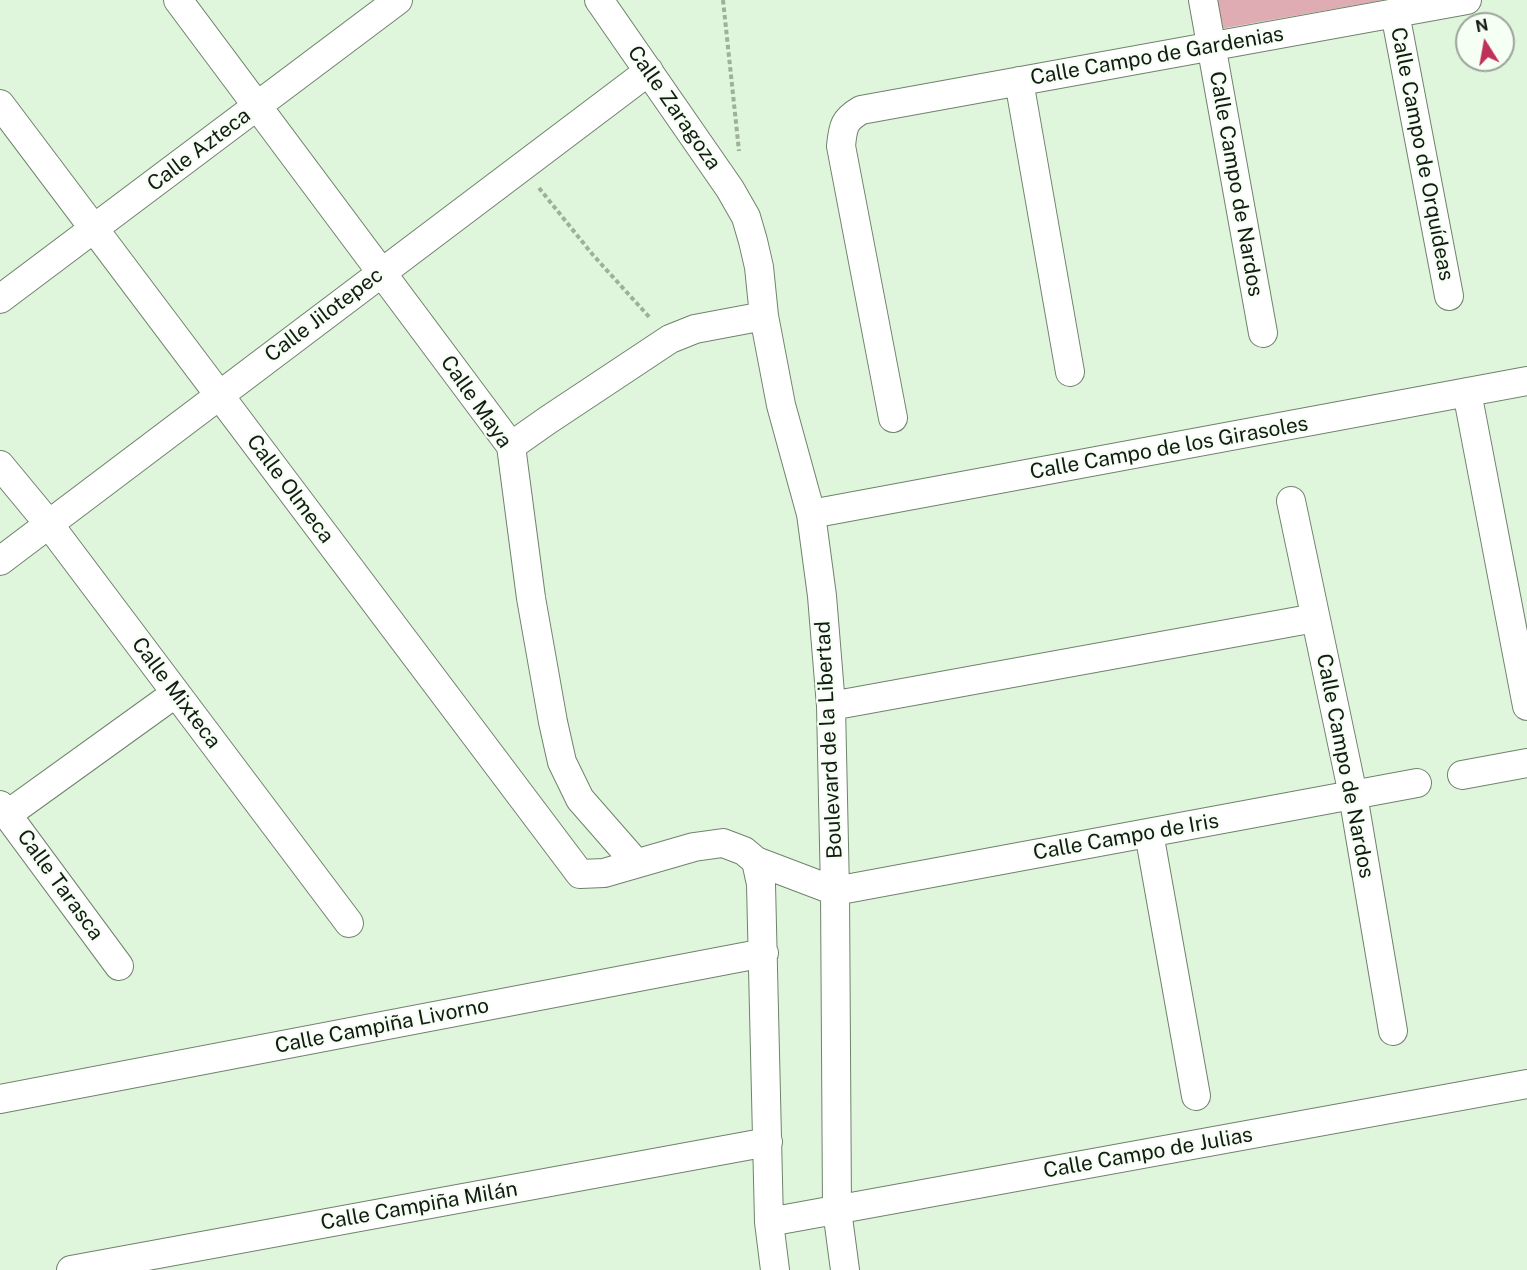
<!DOCTYPE html>
<html>
<head>
<meta charset="utf-8">
<style>
  body { margin:0 }
  #map { position:relative; width:1527px; height:1270px; overflow:hidden; background:#e0f6dc; font-family:"Public Sans",sans-serif }
  canvas { display:block }
  .north { position:absolute; left:1455px; top:12px; width:60px; height:60px; box-sizing:border-box; background:#f6fff4; border:2px solid #9ba49a; border-radius:50%; rotate:349deg; font-size:16px; font-weight:700; line-height:24px; text-align:center; color:#131b12 }
  .north::after { content:''; display:block; margin:auto; width:21px; height:27px; background:#c03157; clip-path:polygon(50% 0,100% 100%,50% 72%,0 100%) }
</style>
</head>
<body>
<div id="map">
<canvas width="1527" height="1270"></canvas>
<div class="north">N</div>
</div>
<script>
const ctx = document.querySelector('canvas').getContext('2d');
ctx.lineJoin = 'round';
function paint(path, color) {
  ctx.fillStyle = color;
  ctx.fill(path, 'evenodd');
}
function stroke(path, color, width, dash) {
  ctx.strokeStyle = color;
  ctx.lineWidth = width;
  ctx.lineCap = dash ? 'butt' : 'round';
  ctx.setLineDash(dash || []);
  ctx.stroke(path);
}
function drawText(font, color, halo, rows, align = 'center') {
  ctx.font = font + ' "Public Sans",sans-serif';
  ctx.lineWidth = 4.5;
  ctx.setLineDash([]);
  ctx.textBaseline = 'middle';
  ctx.strokeStyle = halo;
  ctx.fillStyle = color;
  for (const [text, x, y, turn = 0] of rows) {
    ctx.save();
    ctx.translate(x, y);
    ctx.rotate((+turn || 0) * Math.PI / 180);
    ctx.textAlign = isNaN(turn) ? turn : align;
    if (halo) ctx.strokeText(text, 0, 0);
    ctx.fillText(text, 0, 0);
    ctx.restore();
  }
}
paint(new Path2D(`
  M1215,0h169l-164,29z`), '#dfacb3');
const minor = new Path2D(`
  M178,0l333,446 20,152 22,124 9,40 18,37 56,64
  M599,0l131,189 16,28 7,24 6,26 5,49 17,89 30,109 11,82 9,110 4,185 2,319 8,60
  M1203,0l60,333
  M1395,13l54,283
  M1019,81l51,291
  M0,104l580,770 24,-1 90,-26 29,-4 21,8 12,10 5,23 8,338 6,48
  M0,299l398,-299
  M1467,392l60,314
  M893,418l-52,-272c2,-20 3,-26 20,-36l606,-110
  M511,446l37,-26 122,-81 25,-10 69,-13
  M0,465l48,58 301,400
  M1291,501l62,294 40,236
  M811,514l716,-133
  M0,561l649,-490
  M831,706l484,-88
  M1462,775l65,-12
  M0,805l119,161
  M8,814l168,-121
  M1149,833l47,263
  M756,861l79,30 582,-108
  M0,1099l764,-146
  M769,1222l758,-138
  M71,1270l697,-128`);
stroke(minor, '#6f836c', 30);
stroke(new Path2D(`
  M723,0l16,151
  M539,188l54,67 58,64`), '#9eaf9b', 4, [4.5, 3]);
stroke(minor, '#fff', 28);
drawText('21px', '#131b12', '#f6fff4', [
  ["Calle Campo de Gardenias",1157,56,-10],
  ["Calle Zaragoza",674,108,55],
  ["Calle Azteca",199,150,-37],
  ["Calle Campo de Orquídeas",1422,154,79],
  ["Calle Campo de Nardos",1236,184,80],
  ["Calle Jilotepec",324,315,-37],
  ["Calle Maya",476,402,55],
  ["Calle Campo de los Girasoles",1169,448,-10],
  ["Calle Olmeca",290,489,53],
  ["Calle Mixteca",176,693,53],
  ["Boulevard de la Libertad",829,740,-93],
  ["Calle Campo de Nardos",1345,766,79],
  ["Calle Campo de Iris",1126,837,-10],
  ["Calle Tarasca",60,885,54],
  ["Calle Campiña Livorno",382,1026,-11],
  ["Calle Campo de Julias",1148,1153,-10],
  ["Calle Campiña Milán",419,1206,-10]
]);
</script>
</body>
</html>
